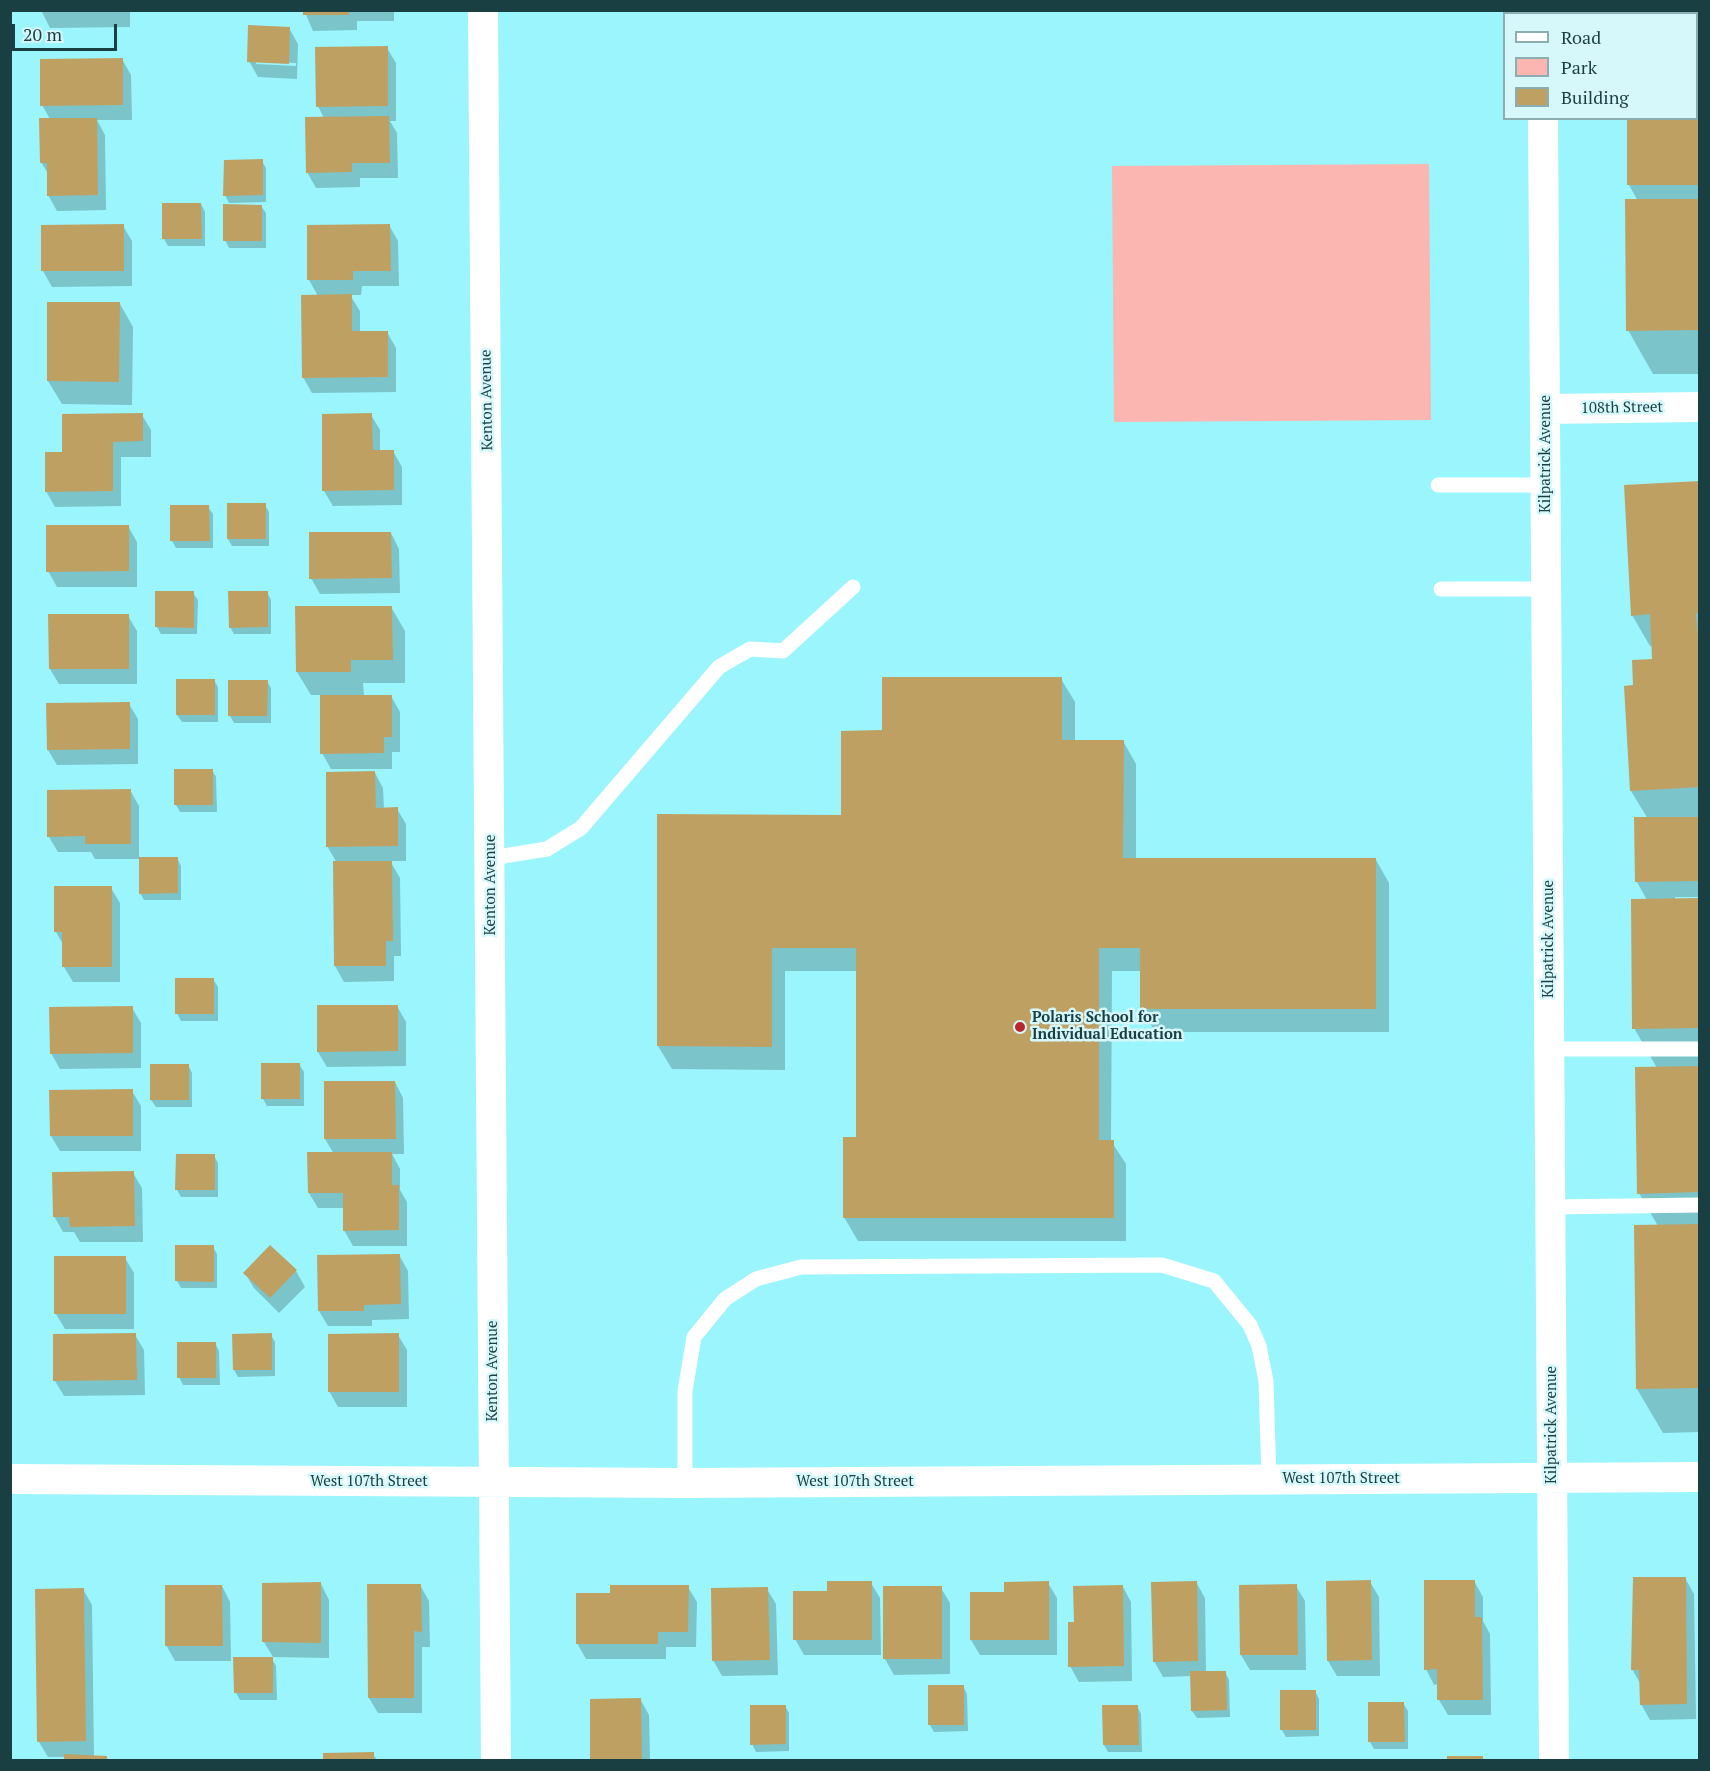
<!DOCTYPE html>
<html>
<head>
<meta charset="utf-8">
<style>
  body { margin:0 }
  #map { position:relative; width:1710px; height:1771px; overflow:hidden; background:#9af5fd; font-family:"PT Serif",serif }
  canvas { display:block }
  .frame { position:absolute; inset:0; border:12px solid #193f43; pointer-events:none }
  .legend { position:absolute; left:1503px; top:12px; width:195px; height:108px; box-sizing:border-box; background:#d6f8fb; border:2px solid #8aaeb1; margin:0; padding:8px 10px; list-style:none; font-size:18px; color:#193f43 }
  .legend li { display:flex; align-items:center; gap:12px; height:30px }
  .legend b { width:30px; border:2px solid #8aaeb1 }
  .scale { position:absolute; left:12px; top:24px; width:105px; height:27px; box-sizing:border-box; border:3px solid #193f43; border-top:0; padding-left:8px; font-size:18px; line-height:21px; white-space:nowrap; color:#193f43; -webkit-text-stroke:4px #d6f8fb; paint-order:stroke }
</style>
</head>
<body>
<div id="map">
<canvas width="1710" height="1771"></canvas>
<div class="frame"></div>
<ul class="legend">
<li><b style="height:8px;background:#fff"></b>Road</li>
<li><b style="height:16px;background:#fbb6b1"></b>Park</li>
<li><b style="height:16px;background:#bfa063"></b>Building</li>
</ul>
<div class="scale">20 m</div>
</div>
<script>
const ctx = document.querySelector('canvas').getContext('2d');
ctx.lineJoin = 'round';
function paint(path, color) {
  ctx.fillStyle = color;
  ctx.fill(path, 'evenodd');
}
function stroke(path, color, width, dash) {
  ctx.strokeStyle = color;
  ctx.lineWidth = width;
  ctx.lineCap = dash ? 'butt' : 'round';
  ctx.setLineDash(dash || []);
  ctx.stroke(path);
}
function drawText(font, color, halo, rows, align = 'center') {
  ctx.font = font + ' "PT Serif",serif';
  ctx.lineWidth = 5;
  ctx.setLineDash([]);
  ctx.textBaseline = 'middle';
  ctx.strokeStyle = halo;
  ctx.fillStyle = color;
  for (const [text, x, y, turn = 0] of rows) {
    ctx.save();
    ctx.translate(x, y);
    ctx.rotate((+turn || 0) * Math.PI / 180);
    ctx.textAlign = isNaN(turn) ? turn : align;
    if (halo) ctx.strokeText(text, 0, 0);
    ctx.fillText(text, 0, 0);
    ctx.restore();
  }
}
paint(new Path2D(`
  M1429,164l2,256 -317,2 -2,-256z`), '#fbb6b1');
paint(new Path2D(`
  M41,10h89v17l-80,1z
  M304,10h90v11h-37v9l-44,1z
  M1626,10h74v364h-47l-25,-44 10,-129 -9,-16 67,-67v-104h-68z
  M289,28l9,16 -1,35 -39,-2 -9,-16zM256,61l40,2v3l-40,-2z
  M387,48l9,15v58h-6l7,12 1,45h-38v9l-44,1 -9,-16 17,-54 -6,-12z
  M122,59l9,16 1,45h-35l8,15 1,75 -49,1 -9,-16 1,-20 -8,-13 9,-43 -8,-14z
  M262,161l4,7v34l-37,1 -4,-8z
  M201,204l4,8v34h-37l-4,-7z
  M261,206l5,7v35h-37l-4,-8z
  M389,225l9,16 1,45h-37l-1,9h-11l10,16v22l27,-1 9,16v44l-84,1 -9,-16 15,-81 -9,-16z
  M123,226l9,15v45l-80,1 -9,-16 -1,-44z
  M120,304l13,23 -1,78 -70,-1 -14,-23z
  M142,415l9,15v27h-30v49l-66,1 -9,-16z
  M371,415l9,15v22l13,-1 9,16v38l-69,1 -9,-15z
  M1700,483v414h-25v3h25v532l-37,1 -26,-44 21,-163 -19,-33 18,-125 -23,-40 13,-128 -10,-18 11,-63 -17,-28 4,-104 19,-27 -1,-14h-3l-18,-31z
  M265,505l4,7v34h-37l-4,-7z
  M208,507l5,7v34h-37l-4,-7z
  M128,526l9,16v45h-80l-9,-16z
  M391,533l8,16 1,44 -80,1 -9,-16z
  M267,592l4,8v34h-37l-4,-7z
  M193,593l5,7 -1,34h-36l-4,-7z
  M391,607l14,24v52h-42l1,13h27l9,16v40h-8v17h-61l-9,-16 -1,-58h-10l-14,-23z
  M128,616l9,15v53h-78l-9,-15z
  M1061,679l14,23v39h48l13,23v96h240l13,23v149h-234l-13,-24 -1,-37h-29l-1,170 15,23v77h-268l-14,-24 13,-78 1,-168h-73v99l-113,-1 -14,-23 185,-230 41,-84z
  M214,680l4,7v35h-36l-5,-7z
  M267,681l4,7v35h-37l-4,-7z
  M129,704l9,15v45l-81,1 -9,-15z
  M212,770l4,7 1,35h-37l-4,-7z
  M375,773l8,15 1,21h13l9,15v37h-16l10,17 1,78h-7v25l-50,1 -9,-16v-103h2l-10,-17z
  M130,790l9,16v53l38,-1 4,8v34h-37l-4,-7v-34h-45l-4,-7h-33l-9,-15z
  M111,888l9,15v79h-47l-9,-15v-21l-8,-14z
  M213,979l5,8v34h-37l-4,-8z
  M397,1006l9,16v44l-79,1 -9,-15z
  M132,1008l9,15v45l-81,1 -9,-16z
  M299,1064l5,8v34h-37l-4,-7z
  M188,1065l4,8v34h-36l-5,-7z
  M395,1082l8,16 1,56h-12l8,15v21l7,12v44h-54l-9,-16v-22h-26l-9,-15 25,-39 -9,-15z
  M132,1091l9,15v45h-81l-9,-15z
  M214,1156l4,7v34h-37l-4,-7z
  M133,1173l9,15 1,54h-63l-6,-10h-11l-9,-16z
  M213,1247l4,7v34h-36l-4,-7z
  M399,1255l9,16 1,48 -37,1v6h-44l-9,-15z
  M125,1258l9,15v56h-69l-9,-15z
  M296,1271l9,16 -26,26 -25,-25 -9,-15z
  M135,1335l9,15 1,45 -81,1 -9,-15z
  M271,1335l4,7v34l-37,1 -4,-7z
  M398,1335l9,15v57h-69l-9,-16z
  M215,1343l4,8 1,34h-37l-4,-8z
  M1685,1578l9,16 2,125 -46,1 -9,-16v-19l-9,-16z
  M1474,1581l9,16v24l7,13 1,81h-43l-9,-15 -1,-16 -4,1 -8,-16z
  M1196,1582l9,16 1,74h19l4,8 1,37 -33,1 -5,-7v-35l-29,1 -9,-16z
  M1370,1582l9,15 1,79h-43l-9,-15 -1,-78z
  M871,1583l9,15 1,57h-77l-9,-16 33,-47z
  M1048,1583l9,15v57h-77l-9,-15 34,-46z
  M321,1584l8,16v58l-56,-1 -9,-15z
  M420,1585l9,16 1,46h-8v66h-44l-9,-15z
  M222,1586l8,16 1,59h-56l-9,-16z
  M1296,1586l9,15 1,69h-56l-9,-15z
  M688,1587l9,15 -1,45h-30v12h-80l-9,-16 34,-49z
  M1123,1587l8,15 1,79 -53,1 -9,-16 5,-43z
  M885,1588h56l9,15v71l-56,1 -9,-16z
  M83,1589l9,16 2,152h12l2,3h-43v-3h-17l-9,-15z
  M767,1589l9,15 2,71 -56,1 -9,-16z
  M272,1659l4,7 1,34h-37l-4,-7z
  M963,1686l4,8 1,37 -34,1 -4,-7z
  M1315,1691l4,8v37l-33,1 -4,-7z
  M640,1699l9,16 1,45h-58l-1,-60z
  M1403,1703l5,8v38h-34l-4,-7z
  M785,1706l4,7v38l-33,1 -4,-8z
  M1137,1706l4,8 1,38h-34l-4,-7z
  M373,1754l4,6h-52v-5z`), '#0003');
paint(new Path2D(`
  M303,10h46v5h-46z
  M248,25l42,2 -1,37 -42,-2z
  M388,46v60l-72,1 -1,-60z
  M1696,53h4v132h-73v-67h69z
  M123,58v47l-83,1v-47z
  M389,116l1,47h-38v9l-46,1 -1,-56z
  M39,118h58l1,77 -51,1v-33h-7z
  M263,159v36l-40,1 1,-36z
  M1625,199h75v131l-74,1z
  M162,203h39l1,36h-40z
  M223,204l39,1v36h-39z
  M124,224v47h-83v-46z
  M390,224l1,47h-38v9h-46v-55z
  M352,294v37h36v46l-86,1 -1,-83z
  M47,302h73l-1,80 -72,-1z
  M143,413v28l-30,1v49l-68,1v-40h17v-38z
  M372,413l1,37h21v40l-72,1v-77z
  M1700,481v132h-4l4,47v127l-70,4 -6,-105 9,-1 -1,-25 20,-1 -2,-45 -19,2 -7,-131z
  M227,503h39v36h-39z
  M170,505h39l1,36h-40z
  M46,525h83v46l-83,1z
  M309,532h82l1,46 -83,1z
  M155,591h39v37l-39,-1z
  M228,591h40v36l-39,1z
  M295,606h97l1,54h-42v12h-55z
  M48,614h81v55h-80z
  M882,677h180v63h62l-1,118h253v151h-236v-61h-41v192h15v78h-271v-81h13v-189h-84v99l-115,-1v-232l184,1v-84l41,-1z
  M176,679h39v36h-39z
  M228,680h40l-1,36h-39z
  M320,695h72v42h-8v16l-64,1z
  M130,702v47l-83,1 -1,-47z
  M174,769h39v36h-39z
  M375,771l1,37 22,-1v39l-72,1v-75z
  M131,789v55h-46v-8l-38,1v-47z
  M1634,817h66v64l-65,1z
  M139,857h39v36l-39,1z
  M333,861h59l1,80h-7v25h-52z
  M54,886h58v81h-50v-35h-8z
  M1700,898v130l-68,1 -1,-130z
  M175,978h39v36h-39z
  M317,1005h81v46l-81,1z
  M133,1006v47l-83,1 -1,-47z
  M261,1063h39v36h-39z
  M150,1064h39v36h-39z
  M1700,1066v126l-63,2 -2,-127z
  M324,1081h71l1,58h-72z
  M133,1089v47h-83l-1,-46z
  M307,1152h85v33h7v45l-56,1v-38h-35z
  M176,1154h39v36h-40z
  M134,1171l1,55 -65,1 -1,-10h-16l-1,-45z
  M1700,1224v164l-64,1 -2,-164z
  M175,1245h39v37l-39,-1z
  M270,1245l27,25 -27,28 -27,-25z
  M400,1254l1,50 -37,1v6h-46l-1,-56z
  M54,1256h72v58h-72z
  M136,1333l1,47 -84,1v-47z
  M272,1333v37h-39l-1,-36z
  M399,1333v59h-71v-58z
  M177,1342h39v36h-39z
  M1633,1577h53l1,127 -47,1 -1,-35h-8z
  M1371,1580l1,80 -45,1 -1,-80z
  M1424,1580h51v37h7l1,83h-46v-31l-13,1z
  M827,1581h45v59h-79v-49h34z
  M1049,1581v59h-79v-48h34v-10z
  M1197,1581l1,80 -45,1 -2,-80z
  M321,1582v61l-59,-1v-59z
  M367,1584h54l1,48 -8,-1v67h-46z
  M1297,1584l1,71h-58l-1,-70z
  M165,1585h57l1,61h-58z
  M610,1585h79l-1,47h-30v12h-82v-51h34z
  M1123,1585l1,81 -56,1v-45h6l-1,-36z
  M883,1586h59v73h-59z
  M768,1587l2,73 -58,1 -1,-73z
  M84,1588l2,153 -49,1 -2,-153z
  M233,1657h40v36h-39z
  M1190,1671h36l1,39 -36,1z
  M928,1685h36v40h-36z
  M1280,1690h36v40h-36z
  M641,1698l1,62h-52v-61z
  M1368,1702h36l1,40h-37z
  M750,1705h36v39l-36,1z
  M1102,1705h36l1,40h-36z
  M374,1752v8h-51v-7z
  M64,1754l43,2v4h-43z
  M1447,1756h36v4h-36z`), '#bfa063');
stroke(new Path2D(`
  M1438,485h108
  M1441,589h106
  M491,858l56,-9 34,-21 138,-161 31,-18 33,2 70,-64
  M1550,1049h150
  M1551,1207l149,-2
  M685,1483v-92l9,-54 31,-38 31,-20 45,-12 361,-2 52,16 36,44 9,21 7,35 3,98`), '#fff', 15);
stroke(new Path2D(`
  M483,10l13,1750
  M1543,10v4
  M1543,118l11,1642
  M1545,409l155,-2
  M10,1479l675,4 1015,-6`), '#fff', 30);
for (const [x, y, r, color] of [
  [1020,1027,6,"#b72631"]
]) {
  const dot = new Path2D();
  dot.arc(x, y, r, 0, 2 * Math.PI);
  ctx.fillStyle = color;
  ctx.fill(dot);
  stroke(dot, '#d6f8fb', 2);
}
drawText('15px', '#193f43', '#d6f8fb', [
  ["Kenton Avenue",487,400,-91],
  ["108th Street",1622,408,-1],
  ["Kilpatrick Avenue",1546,454,-90],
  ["Kenton Avenue",491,885,-90],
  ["Kilpatrick Avenue",1549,939,-90],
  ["Kenton Avenue",493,1371,-90],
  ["Kilpatrick Avenue",1552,1425,-90],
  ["West 107th Street",1341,1479],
  ["West 107th Street",369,1482],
  ["West 107th Street",855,1482]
]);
drawText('bold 15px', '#193f43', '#d6f8fb', [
  ["Polaris School for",1032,1018],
  ["Individual Education",1032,1035]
], 'left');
</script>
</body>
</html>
